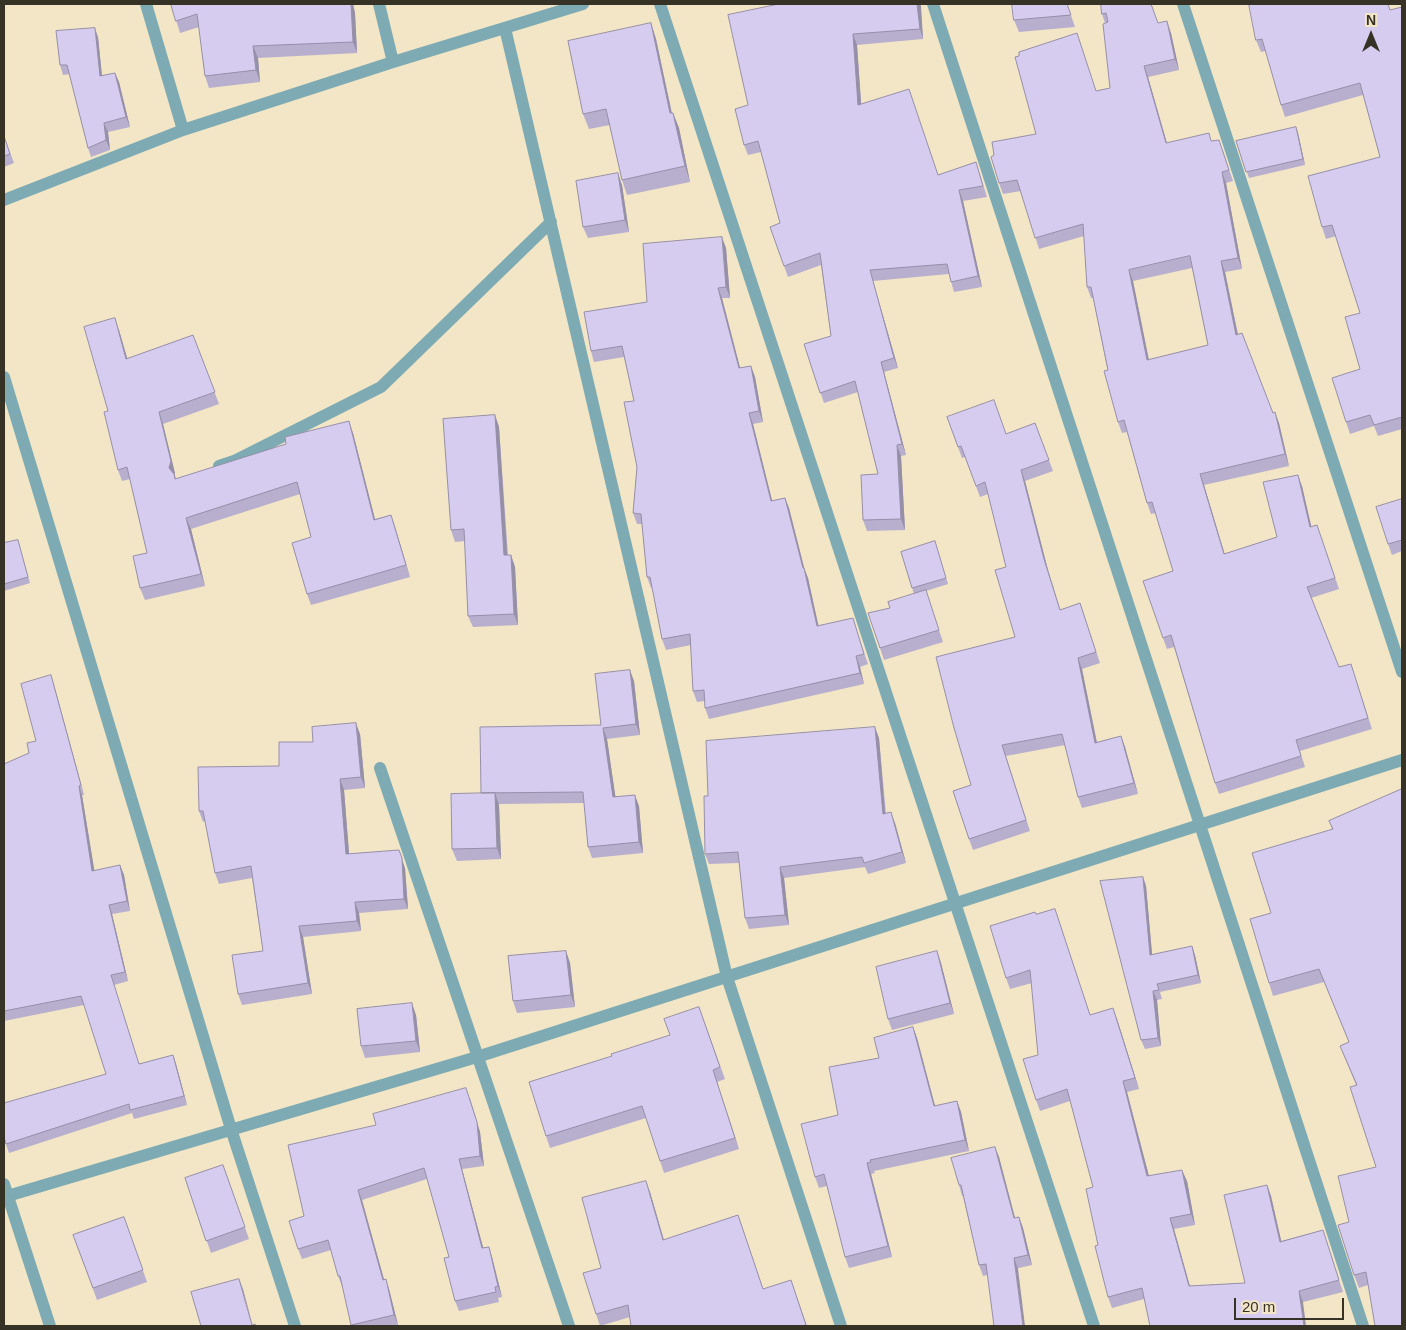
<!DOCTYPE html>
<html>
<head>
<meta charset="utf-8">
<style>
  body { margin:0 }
  #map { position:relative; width:1406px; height:1330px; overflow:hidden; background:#f2e6c6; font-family:Helvetica,sans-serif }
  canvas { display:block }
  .frame { position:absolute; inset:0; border:5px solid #373226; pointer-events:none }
  .north { position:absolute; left:1346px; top:10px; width:50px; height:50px; -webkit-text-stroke:4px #f2e6c6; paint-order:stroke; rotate:0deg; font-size:14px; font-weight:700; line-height:20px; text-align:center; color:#373226 }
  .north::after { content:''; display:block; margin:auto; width:18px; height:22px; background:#373226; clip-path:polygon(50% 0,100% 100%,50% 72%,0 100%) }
  .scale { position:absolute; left:1234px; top:1298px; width:110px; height:22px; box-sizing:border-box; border:2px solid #373226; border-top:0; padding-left:6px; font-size:15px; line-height:18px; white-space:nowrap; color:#373226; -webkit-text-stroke:4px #f2e6c6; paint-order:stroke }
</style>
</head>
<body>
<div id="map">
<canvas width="1406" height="1330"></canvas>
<div class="frame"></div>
<div class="north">N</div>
<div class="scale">20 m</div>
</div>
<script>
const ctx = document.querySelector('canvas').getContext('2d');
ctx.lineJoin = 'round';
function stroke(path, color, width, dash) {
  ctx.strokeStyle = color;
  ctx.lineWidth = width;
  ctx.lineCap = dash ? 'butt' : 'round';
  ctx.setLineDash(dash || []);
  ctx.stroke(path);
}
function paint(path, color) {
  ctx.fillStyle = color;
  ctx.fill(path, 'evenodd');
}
stroke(new Path2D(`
  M146,4l37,126
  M379,4l14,58
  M660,4l434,1322
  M933,4l430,1322
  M1183,4l219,668
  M505,28l222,949 114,349
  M4,200l179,-70 210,-68 190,-58
  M4,377l227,752 64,197
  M219,466l15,-5 147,-74 170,-165
  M380,768l189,558
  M4,1184l46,142
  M4,1197l473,-140 925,-297`), '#7eabb3', 12);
paint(new Path2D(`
  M171,4h182l2,9 2,40 -99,5 2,24 -51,6 -4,-12 -6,-49 -19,6z
  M779,4h141l3,35 -66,6 4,59 77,71 38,-13 11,35 -24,4 19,86 -28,5 -5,-18 -76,7 25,87 -14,4 22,83 -5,1 4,74 -38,1 -4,-11 15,-46 -20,-82 -34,11 -20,-59 27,-8 -10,-71 -33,12 -18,-50 10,-4 -19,-71 -13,3 -4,-10 4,-40z
  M1067,4l8,23 -56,5 -5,-12z
  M1101,4l57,19 13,10 8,37 -31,7 19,66 45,-2 11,10 10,30 -7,2 16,86 -17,3 13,62 35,79 6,10 10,43 -85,19 20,69 53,-17 25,-51 9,41 10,9 18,53 -28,9 28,69 12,-3 21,65 -72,22 5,16 -86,27 -4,-11 -41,-136 -7,2 -4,-11 10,-67 -17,-58 -5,1 -4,-11 -20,-71 -5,1 -4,-11 -25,-124h-2l-4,-11 -3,-51 -45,13 -18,-58 -18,3 -4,-11 -5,-28 42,-21 60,-43 14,-3 -5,-65 -3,-9zM1192,268l16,77 -59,15 -16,-79z
  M1402,7v422l-24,7 -4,-10 -24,8 -4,-12 14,-53v-56l-24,-77 -10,3 -4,-12 58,-70 -17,-62 -78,22 -4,-12 -15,-54 -5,1 -5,-12 135,-30z
  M651,23l5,16 16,74h1l6,15 11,54 -63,13 -5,-15 -12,-55 -21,4 -6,-15z
  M98,37l4,39 13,-3 4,9 11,45 -22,5 2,18 -19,7 -3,-9 -18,-74 -7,1 -3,-10z
  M1296,127l2,6 7,32 -56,13 -13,-37z
  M4,136l10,27 -10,4z
  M622,185l7,47 -41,6 -5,-11z
  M726,248l4,50h-8l18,70 11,-2 4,11 8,45 -10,2 19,77 13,-3 4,10 15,60 4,10 10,48 38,3 12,35 -8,3 4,17 -155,35 -4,-11v-7l-8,1 -4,-11 -2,-46 -25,5 -4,-11 -10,-52 -1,1 -4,-11 -5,-53h-5l-4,-11 4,-46 -3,-66 -10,-44 -30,5 -3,-11 56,-49z
  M119,330l8,29 66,-24 26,69 -56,20 13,55 177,-46 22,86 16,-4 4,12 15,50 -99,28 -4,-11 4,-57 -11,-43 -109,35 14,57 -60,14 -5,-12 7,-35 -17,-74 -8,2 -4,-11 -10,-59z
  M495,415l4,12 9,128h3l4,12 3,58 -45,2 -5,-11 -3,-75 -10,1 -4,-12z
  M947,417l59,17 29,-11 18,48 -28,10 23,89 12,40 20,-7 20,60 -18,6 15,73 24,-6 4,11 13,47 -56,14 -4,-11 -13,-52 -59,11 24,75 -57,19 -4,-11 2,-54 44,-148 -9,-70 -18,-73 -8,3 -15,-40 -3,1z
  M1402,499v52l-10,4 -4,-11z
  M18,540l12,43 -26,8v-48z
  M935,541l13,43 -22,7 17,51 -59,18 -4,-12 10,-40 24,-14 -13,-42z
  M51,675l3,10 30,110h-2l12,76 26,-6 4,10 6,36 -18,3 16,67 -14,4 25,79 34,-9 3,9 11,41 -53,14 -2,-6 -123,40 -3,-9 100,-70 -22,-69 -80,16v-257l25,-11 7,-12z
  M634,681l6,54 -33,4 8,57 24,10 4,47 -51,5 -4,-11 -4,-44 -85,1 2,55 -44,2 -5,-12 29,-55 120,-69z
  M360,734l5,54 -21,2 5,64 56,14 3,41 -49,4 2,18 -58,6 9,57 -70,11 -4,-11 25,-43 -11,-73 -33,6 -4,-11 -10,-52 -2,1 -4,-11 80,-45 34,-24z
  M879,738l7,76 9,9 11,40 -38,11 -3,-7 -81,11 5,47 -40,4 -4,-11 -6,-55 -30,1 -4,-10 3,-58z
  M1402,789l-34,496 -9,3 -5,-13 -5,-53 27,-55 -20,-82 -16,-39 9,-4 -25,-60 -51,14 -4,-13 63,-154 -3,-8z
  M1143,877l3,9 6,69 40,-9 3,9 6,28 -41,9 2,7 -5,1 4,46 -16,3 -4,-9z
  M1055,909l35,106 27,4 22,70 -12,3 22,84 38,5 8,44 -21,4 16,57 55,-3 22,-98 4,11 10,45 42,-11 20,62 -40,10 -159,-3 -32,9 -4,-11 -10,-52 -5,-58 -23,-86 -30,10 -4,-11 2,-45 -6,-72 -22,6 -4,-11 30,-64z
  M566,951l4,12 5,44 -58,6 -4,-12z
  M937,951l4,12 13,51 -62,16 -4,-11z
  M699,1007l26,72 -8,3 22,67 -75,24 -18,-55 -96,30 -4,-12 66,-80 58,-21z
  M416,1015l4,37 -55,6 -4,-12z
  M913,1027l4,11 18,68 22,-5 4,11 8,39 -95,20 1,2 -4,1 21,83 -43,11 -4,-11 -18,-71 -8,2 -4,-11 23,-62 41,-57z
  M470,1098l10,34 4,34 -22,3 21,79 9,9 10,40 -4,1 1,4 -40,9 -4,-10 -6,-44 -22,-78 -65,21 22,80 5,9 9,36 -4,1h-42l-9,-40h-1l-4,-10 -7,-26 -29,9 -4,-10 78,-124z
  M995,1147l4,10 16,61 4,-1 4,11 9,37 -49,11 -4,-11 -16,-69h-1l-3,-11z
  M223,1165l26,74 -38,14 -26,-75z
  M650,1192l14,48 74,-25 25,74 28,-9 16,46h-176l-1,-9 -30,9 -4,-12 5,-46z
  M124,1217l23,65 -50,18 -24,-65z`), '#b8afce');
paint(new Path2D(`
  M351,4h2l2,9 2,40 -4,-11z
  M917,4h3l1,2 2,33 -3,-10z
  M1167,21l4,12 8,37 -4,-11z
  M651,23l5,16 19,90 -5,-16z
  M95,28l3,9 5,49 -3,-10z
  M853,34l4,11 5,71 -4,-11z
  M253,46l5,12 2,24 -4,-12z
  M1144,66l4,11 22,77 -4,-11z
  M115,73l4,9 11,45 -4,-10z
  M673,113l6,15 11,54 -5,-16z
  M104,123l4,9 2,18 -4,-10z
  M1296,127l2,6 7,32 -2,-6z
  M1222,172l4,11 16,86 -4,-11z
  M618,173l4,12 7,47 -4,-12z
  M959,190l4,11 19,86 -4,-11z
  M722,237l4,11 4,50 -4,-11z
  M1221,261l4,11 15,74 -4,-11z
  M870,270l3,11 25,87 -4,-10z
  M1129,270l4,11 18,90 -4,-11z
  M718,288l4,10 21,81 -4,-11z
  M115,318l4,12 12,41 -5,-12z
  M881,362l3,10 22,83 -4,-11z
  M751,366l4,11 8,45 -4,-11z
  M159,412l4,12 12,49 -1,2 6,16 -11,-23z
  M1275,412l4,11 10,43 -4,-12z
  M749,413l4,11 22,88 -4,-11z
  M495,415l4,12 9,140 -4,-12z
  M349,421l4,12 25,98 -4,-11z
  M897,445l4,11 4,74 -4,-11z
  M1021,470l4,11 23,89 16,51 -20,-62z
  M1200,474l4,11 24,80 -4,-11z
  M1298,475l4,11 12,52 -4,-11z
  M785,498l4,10 16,63 -1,-3 4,10 13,59 -4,-11z
  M391,515l4,12 15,50 -4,-12z
  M186,518l5,11 14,57 -4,-12z
  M511,555l4,12 3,58 -4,-11z
  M856,656l4,11 4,17 -4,-11z
  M1078,658l4,11 17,85 -4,-11z
  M630,670l4,11 6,54 -4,-11z
  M51,675l3,10 30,110 -3,-10z
  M356,723l4,11 5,54 -4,-11z
  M875,727l4,11 7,87 -3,-11z
  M603,728l4,11 10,68 -4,-10z
  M1121,736l4,11 13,47 -4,-11z
  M340,779l4,11 6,75 -4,-11z
  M79,786l3,9 14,85 -4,-9z
  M495,793l4,12 2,54 -4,-11z
  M635,795l4,11 4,47 -4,-11z
  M891,812l4,11 11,40 -4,-11z
  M399,850l6,18 3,41 -4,-10z
  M120,865l4,10 6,36 -3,-10z
  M780,867l4,11 5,47 -4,-10z
  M1143,877l3,9 7,78 -3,-9z
  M355,902l4,11 2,18 -4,-10z
  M109,905l3,9 16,67 -3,-9z
  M299,926l4,11 9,57 -4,-11z
  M1192,946l3,9 6,28 -3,-8z
  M566,951l4,12 5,44 -4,-12z
  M937,951l4,12 13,51 -4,-11z
  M1153,991l4,9 4,46 -3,-8z
  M412,1003l4,12 4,37 -4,-11z
  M1113,1008l4,11 22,70 -4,-11z
  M913,1027l4,11 21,79 -4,-11z
  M173,1055l3,9 11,41 -3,-9z
  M713,1070l4,12 22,67 -4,-11z
  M1123,1081l4,11 25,96 -5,-12z
  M466,1088l14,44 4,34 -4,-10z
  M957,1101l4,11 8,39 -4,-11z
  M995,1147l4,10 19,72 -4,-11z
  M459,1159l3,10 24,89 -4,-10z
  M867,1163l4,11 21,83 -4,-11z
  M1182,1170l5,11 8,44 -4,-11z
  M646,1181l4,11 17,59 -4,-11z
  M1267,1185l4,11 13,57 -4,-11z
  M358,1190l4,10 25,90 -4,-10z
  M1019,1217l4,11 9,37 -4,-10z
  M1170,1218l4,11 19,69 -4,-12z
  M489,1247l3,10 10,40 -4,-11z
  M1014,1258l4,11 7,57h-2z
  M239,1279l4,10 10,37z
  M386,1279l3,10 9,36 -4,-10z
  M1299,1291l4,11 3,24h-2z`), '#968fa8');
const building = new Path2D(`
  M171,4h180l2,38 -100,4 3,24 -51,6 -8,-62 -21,7z
  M779,4h138l3,25 -67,5 5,71 51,-16 29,86 38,-13 7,24 -24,4 19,86 -27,6 -4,-18 -77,6 24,88 -13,4 21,82 -5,1 4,74 -38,1 -2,-45 17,-1 -23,-93 -35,12 -16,-49 27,-8 -11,-83 -36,13 -14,-39 10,-4 -22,-82 -14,4 -9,-36 13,-4 -20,-90z
  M1012,4h55l4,11 -57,5z
  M1101,4h50l7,19 9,-2 8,38 -31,7 22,77 43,-10 2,8 8,-1 10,30 -7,2 16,86 -17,3 15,74 6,-2 31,80 2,-1 10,42 -85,20 24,80 53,-17 -14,-55 35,-7 12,52 7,-2 18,53 -28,9 32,80 12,-3 17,54 -72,22 5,16 -86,27 -44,-148 -8,3 -20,-57 30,-10 -21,-69 -5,1 -23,-83 -6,2 -14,-51 4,-1 -17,-83h-4l-4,-63 -48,14 -18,-58 -18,3 -8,-26 3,-2 -2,-13 44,-8 -21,-77 4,-1v-4l58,-19 19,58 14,-3 -7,-64 5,-2 -2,-9 -4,1zM1190,256l18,89 -61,15 -18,-90z
  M1249,4h139l2,6 12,-3v410l-28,8 -4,-10 -24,7 -14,-44 28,-9 -15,-52 15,-4 -28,-88 -10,2 -14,-51 72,-19 -20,-74 -79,22 -19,-66 -6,1z
  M651,23l19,90h3l12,53 -63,14 -16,-71 -23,5 -15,-73z
  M95,28l5,48 15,-3 11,44 -22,6 2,17 -18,8 -21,-83h-7l-4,-34z
  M1296,127l7,32 -57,13 -10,-31z
  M4,136l6,18 -6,2z
  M618,173l7,47 -42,7 -7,-46z
  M722,237l4,50 -8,1 21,80 12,-2 8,45 -10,2 22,88 14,-3 18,70h1l13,58 36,-8 11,36 -8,2 4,17 -155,35 -1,-18 -11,1 -3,-57 -28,5 -12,-62h-3l-6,-63 -8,-1 4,-46 -13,-65 10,-1 -12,-55 -31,5 -7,-39 63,-10 -4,-58z
  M115,318l11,41 67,-24 22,57 -56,20 12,49 -2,7 5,6 1,5 111,-35 -1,-7 64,-16 25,99 17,-5 15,50 -99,29 -15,-51 19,-6 -14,-55 -111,36 15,56 -61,14 -7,-32 14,-3 -20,-86 -9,3 -14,-58 4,-1 -24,-84z
  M994,400l12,34 29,-11 14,37 -28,10 23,89 16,51 20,-7 16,49 -18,6 17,85 26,-7 13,47 -56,14 -16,-63 -60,11 24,75 -57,19 -16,-48 18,-6 -17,-57 -18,-71 79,-20 -20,-67 11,-3 -21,-85 -9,4 -15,-40 -3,1 -11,-30z
  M495,415l9,140h7l3,59 -46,2 -4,-87 -13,1 -8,-111z
  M1402,499v41l-14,4 -12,-37z
  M18,540l10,37 -24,7v-41z
  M935,541l11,37 -34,10 -11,-36z
  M926,590l13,40 -59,18 -12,-35 22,-5 -2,-6z
  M630,670l6,54 -33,4 10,69 22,-2 4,47 -51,5 -5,-55 -102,1 -1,-66 121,-2 -6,-51z
  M51,675l30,110 -2,1 13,85 28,-6 7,36 -18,4 16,67 -14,3 28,89 34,-9 11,41 -54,14 -1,-6 -123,40 -2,-7v-34l102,-29 -25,-78 -77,15v-247l25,-11 -2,-10 9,-2 -15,-57z
  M356,723l5,54 -21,2 6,75 53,-4 3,8 2,41 -49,3 2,19 -58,5 9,57 -70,11 -6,-39 31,-4 -12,-85 -36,7 -12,-62h-4l-1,-44 81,-1v-24h34l-1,-15z
  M875,727l8,87 8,-2 11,40 -38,11 -2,-6 -82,10 5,48 -40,3 -7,-66 -33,2 -1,-58h4l-2,-55z
  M1402,789v537h-27l-9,-54 -12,3 -16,-50 11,-3 -11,-46 38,-9 -26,-80 7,-2 -17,-39 9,-4 -30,-73 -50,14 -19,-64 21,-6 -19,-60 81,-24 -4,-8z
  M495,793l2,55 -45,1 -1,-55z
  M1143,877l7,78 42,-9 6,29 -41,9 2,6 -6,1 5,47 -17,2 -41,-159z
  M1055,909l35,106 23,-7 22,70 -12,3 24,95 35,-6 9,44 -21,4 19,68 56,-3 -21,-88 43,-10 13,57 43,-12 16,50 -40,11 5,35h-154l-8,-38 -34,9 -13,-51 3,-1 -12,-56 7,-2 -26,-98 -31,11 -13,-41 15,-4 -8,-85 -24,8 -16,-52 45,-14 1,2z
  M566,951l5,44 -58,6 -5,-45z
  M937,951l13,52 -62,16 -12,-52z
  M412,1003l4,38 -55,5 -4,-37z
  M699,1007l21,60 -7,3 22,68 -75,23 -18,-55 -96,30 -17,-54 83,-26 -1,-2 59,-19 -6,-16z
  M913,1027l21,79 23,-5 8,39 -95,20 1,2 -4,1 21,83 -43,11 -21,-83 -9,3 -14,-53 37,-9 -9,-48 50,-9 -5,-20z
  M466,1088l11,34 3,34 -21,3 23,89 7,-1 9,39 -3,1 1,5 -41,9 -11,-43 5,-1 -25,-89 -66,22 25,90 3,-1 8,36 -43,10 -11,-49h-2l-10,-36 -30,9 -9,-28 15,-5 -16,-71 88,-20 -3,-11z
  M995,1147l19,71 5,-1 9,38 -14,3 9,68h-29l-8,-62 -7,1 -18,-80h-2l-8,-27z
  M223,1165l22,62 -39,14 -21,-63z
  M646,1181l17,59 75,-25 25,74 28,-9 15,45 -5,1h-170l-3,-21 -32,9 -13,-41 18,-5 -19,-70z
  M124,1217l19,53 -50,18 -20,-53z
  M239,1279l13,46 3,-1 1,2h-55l-10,-34z`);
paint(building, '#d6ccf0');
stroke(building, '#968fa8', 1);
</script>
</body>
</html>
